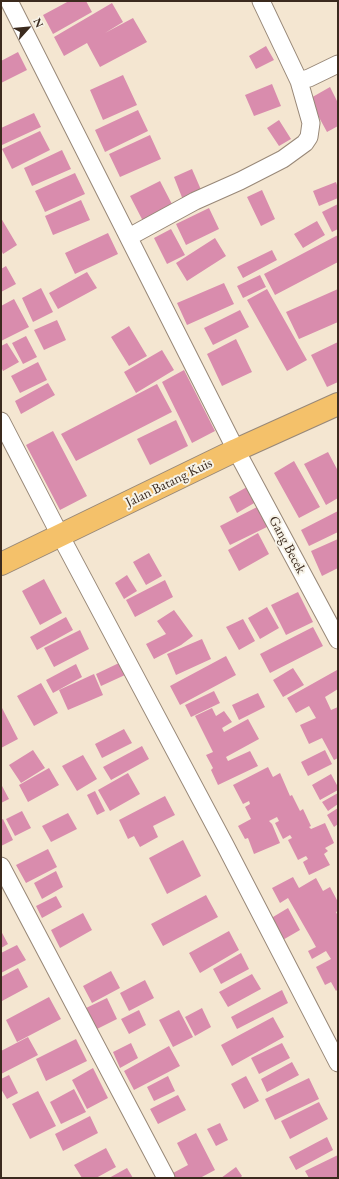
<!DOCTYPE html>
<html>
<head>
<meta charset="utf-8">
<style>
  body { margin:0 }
  #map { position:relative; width:339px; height:1179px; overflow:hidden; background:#f4e6d1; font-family:"EB Garamond",serif }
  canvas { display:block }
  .frame { position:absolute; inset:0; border:2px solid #3b2a1e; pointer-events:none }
  .north { position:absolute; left:8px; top:8px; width:40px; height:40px; -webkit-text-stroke:3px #f7f3e8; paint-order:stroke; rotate:63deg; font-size:11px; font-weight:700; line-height:16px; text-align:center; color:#3b2a1e }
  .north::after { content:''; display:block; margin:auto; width:14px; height:18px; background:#3b2a1e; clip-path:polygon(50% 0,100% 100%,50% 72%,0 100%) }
</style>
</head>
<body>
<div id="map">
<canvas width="339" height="1179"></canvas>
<div class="frame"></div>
<div class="north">N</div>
</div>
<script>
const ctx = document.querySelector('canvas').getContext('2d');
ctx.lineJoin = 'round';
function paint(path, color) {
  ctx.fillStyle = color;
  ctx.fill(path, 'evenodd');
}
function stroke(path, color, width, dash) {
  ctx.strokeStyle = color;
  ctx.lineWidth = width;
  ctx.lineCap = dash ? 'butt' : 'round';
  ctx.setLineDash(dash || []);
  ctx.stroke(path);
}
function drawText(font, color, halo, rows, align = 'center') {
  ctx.font = font + ' "EB Garamond",serif';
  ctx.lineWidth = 4;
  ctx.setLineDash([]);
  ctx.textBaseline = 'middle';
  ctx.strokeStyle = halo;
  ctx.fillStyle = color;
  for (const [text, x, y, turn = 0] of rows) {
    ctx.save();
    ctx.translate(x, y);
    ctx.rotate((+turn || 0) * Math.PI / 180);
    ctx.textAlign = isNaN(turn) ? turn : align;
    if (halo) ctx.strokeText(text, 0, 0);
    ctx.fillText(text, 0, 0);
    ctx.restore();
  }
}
paint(new Path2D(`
  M69,1h17l6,11 -39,22 -10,-19z
  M112,3l11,19 -18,11 28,-15 14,24 -47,25 -13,-24 -23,13 -10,-19z
  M266,46l8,14 -18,9 -7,-13z
  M18,52l9,18 -26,13v-22z
  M123,75l14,30 -34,15 -13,-30z
  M272,84l9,22 -27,10 -9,-21z
  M330,87l8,16v23l-11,6 -18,-33z
  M138,110l10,21 -43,21 -10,-22z
  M34,113l7,14 -39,18 -1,-3v-14z
  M279,120l12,19 -12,7 -12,-18z
  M40,131l10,19 -38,19 -10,-20z
  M150,135l11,24 -41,18 -11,-23z
  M62,150l9,19 -39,17 -8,-18z
  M192,169l10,23 -19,8 -9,-23z
  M75,173l10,21 -40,18 -10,-21z
  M160,181l14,27 -30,15 -14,-27z
  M336,182l2,6v10l-19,8 -6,-15z
  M262,190l13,29 -14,7 -14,-29z
  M81,200l9,20 -37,15 -8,-19z
  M338,204v25l-6,3 -10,-20z
  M209,208l10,21 -33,16 -10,-21z
  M1,218l16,27 -14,9 -2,-4z
  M317,221l8,14 -22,13 -9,-14z
  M171,229l14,26 -18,9 -13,-26z
  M108,233l10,21 -43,20 -10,-21z
  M338,235v27l-63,33 -11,-21z
  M215,238l11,18 -39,25 -11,-18z
  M272,250l5,10 -34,18 -6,-11z
  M6,266l10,18 -15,8v-23z
  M87,272l10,16 -39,21 -9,-16z
  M260,275l6,12 -23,11 -6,-12z
  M224,283l10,21 -47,21 -10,-22z
  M41,288l12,24 -20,10 -11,-24z
  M267,289l40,71 -20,11 -40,-71z
  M338,289v33l-39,17 -13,-27z
  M14,299l15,28 -28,14v-35z
  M240,310l9,17 -36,18 -9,-17z
  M57,320l9,20 -22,10 -10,-20z
  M129,326l18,30 -18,10 -18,-29z
  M26,336l11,21 -14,7 -11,-21z
  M236,339l16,33 -30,14 -15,-32z
  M338,342v40l-11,5 -16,-32z
  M7,343l12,19 -16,9 -2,-4v-21z
  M162,350l12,20 -38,23 -12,-21z
  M38,362l9,18 -27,13 -9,-17z
  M184,370l31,61 -23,12 -30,-61z
  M48,383l7,12 -34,19 -6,-13z
  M157,384l15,28 -96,49 -15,-27z
  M176,420l12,26 -38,19 -13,-26z
  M53,431l34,65 -27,14 -34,-65z
  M328,452l10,19v27l-12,7 -22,-41z
  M294,461l26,46 -21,11 -25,-45z
  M247,487l9,15 -19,11 -8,-16z
  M259,506l10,20 -39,19 -10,-19z
  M338,511v21l-29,14 -8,-16z
  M258,533l11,21 -30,17 -11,-21z
  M338,539v29l-16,8 -11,-25z
  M149,553l13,23 -16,9 -13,-23z
  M127,575l10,16 -13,8 -9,-16z
  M44,579l18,34 -22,12 -18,-34z
  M165,580l8,17 -38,20 -9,-17z
  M298,592l15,30 -27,13 -15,-30z
  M267,607l12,21 -19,11 -12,-21z
  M174,610l19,26 -12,9 -27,14 -8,-15 20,-10 -9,-13z
  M66,617l7,13 -36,20 -7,-13z
  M243,619l12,22 -16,9 -13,-23z
  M313,627l10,19 -53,27 -10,-19z
  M80,630l9,19 -35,18 -10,-19z
  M202,639l9,20 -35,16 -9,-21z
  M226,656l10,19 -56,30 -10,-19z
  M119,663l6,12 -24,11 -5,-12z
  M76,664l6,13 -29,16 -7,-13z
  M293,668l11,17 -21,12 -10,-17z
  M337,670l1,19 -13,8 6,13 7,-3v51l-4,2 -12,-22 -13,6 -9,-19 16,-7 -7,-12 -13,7 -9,-15z
  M94,674l9,21 -35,15 -9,-20z
  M41,683l17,30 -24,13 -17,-30z
  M214,691l6,12 -29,14 -6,-12z
  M258,693l7,14 -26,13 -7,-15z
  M1,706l17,33 -17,9z
  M212,708l4,8 8,-5 8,11 -10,6 2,4 24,-13 11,20 -33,18 2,4 22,-10 8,15 -40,19 -7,-15 2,-2 -7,-13 7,-3 -18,-36z
  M124,729l8,14 -30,15 -7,-14z
  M142,746l7,13 -38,21 -8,-13z
  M33,750l12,18 -24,15 -12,-18z
  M325,750l7,14 -24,12 -7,-14z
  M83,755l14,24 -20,12 -15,-25z
  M268,767l5,10 7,-4 10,23 2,-1 8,16 3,-2 8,17 -2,1 2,2 14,-6 9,20 -9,5 3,3 -4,3 6,11 -21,10 -6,-13 5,-3 -2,-3 -8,4 -10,-20 4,-2 -2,-3 -7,4 -8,-16 4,-2 -2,-4 -8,4 3,3 8,19 -26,11 -6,-16 -3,1 -7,-13 13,-7 -6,-12 5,-3 -1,-3 -6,3 -10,-19z
  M49,768l10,17 -31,17 -9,-17z
  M128,773l12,21 -30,17 -12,-21z
  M331,774l7,13v3l-18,10 -8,-15z
  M1,784l8,15 -8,4z
  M95,791l10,20 -8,4 -10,-20z
  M338,793v11l-10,7 -6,-9z
  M165,796l10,19 -22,11 5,11 -18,10 -6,-11 -6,3 -9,-19z
  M338,808v16l-4,3 -7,-12z
  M22,811l9,17 -16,8 -9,-17z
  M68,813l9,16 -26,13 -9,-16z
  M3,819l10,21 -12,6v-26z
  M183,840l18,36 -34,18 -18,-36z
  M48,849l9,18 -31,16 -10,-18z
  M56,871l7,16 -21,12 -8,-16z
  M293,877l6,11 17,-10 7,13 7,-4 8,15v9l-2,1 2,4v73l-2,2 -5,-9 -6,3 -9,-18 15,-8 -5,-8 -14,8 -4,-8 8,-4 -5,-9 -23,-40 -8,5 -8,-15z
  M206,895l12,22 -55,29 -12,-22z
  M56,896l6,11 -20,11 -6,-12z
  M288,908l12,22 -19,11 -13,-21z
  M83,913l9,17 -32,18 -9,-18z
  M1,931l7,13 -7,4z
  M229,931l10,19 -39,23 -11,-20z
  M17,945l9,15 -25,13v-20z
  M241,953l8,16 -28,15 -8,-15z
  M18,968l10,19 -26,14 -1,-24z
  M111,971l9,17 -28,15 -9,-17z
  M252,974l9,15 -33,18 -9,-15z
  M145,980l9,18 -25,13 -9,-18z
  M282,990l6,13 -51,26 -6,-12z
  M49,997l12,22 -44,23 -11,-22z
  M107,998l10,21 -20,10 -11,-21z
  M202,1008l9,19 -16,9 -10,-19z
  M139,1010l7,15 -17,9 -8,-15z
  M179,1010l14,27 -20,10 -14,-27z
  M273,1017l11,20 -52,29 -11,-21z
  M28,1037l10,18 -37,19v-23z
  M76,1039l11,22 -41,20 -10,-22z
  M131,1043l7,15 -18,10 -7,-16z
  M282,1043l8,15 -31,16 -8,-16z
  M169,1046l11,20 -46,24 -10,-19z
  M292,1062l7,13 -32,17 -6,-13z
  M93,1068l15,30 -21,11 -15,-29z
  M9,1075l9,18 -11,6 -6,-10v-10z
  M168,1076l7,15 -21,10 -7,-14z
  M246,1076l13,25 -15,8 -13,-25z
  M309,1078l10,21 -44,21 -10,-21z
  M74,1089l12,23 -25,12 -11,-22z
  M38,1091l18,35 -26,13 -18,-35z
  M178,1095l8,15 -28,14 -8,-15z
  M319,1102l9,17 -38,20 -9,-18z
  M90,1116l8,17 -35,18 -8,-17z
  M220,1123l8,17 -12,6 -9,-17z
  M196,1133l19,37 -15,8h-24l-3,-5 15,-8 -11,-22z
  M327,1137l6,13 -37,20 -7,-13z
  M106,1148l10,19 -20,11h-14l-8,-13z
  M338,1155v23h-29l-4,-7z
  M236,1167l6,9 -2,2h-19z
  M127,1168l6,10h-24z`), '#d98cad');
const street = new Path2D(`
  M9,1l227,449 102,190
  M299,81l10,-3 29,-14
  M129,237l66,-36 45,-20 43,-22 22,-16 4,-6 2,-14 -12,-42 -38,-80
  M1,421l59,114 164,308 114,220
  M1,866l165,312`);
const primary = new Path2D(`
  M1,564l235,-114 102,-46`);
stroke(street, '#988878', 19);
stroke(primary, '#988878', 24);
stroke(street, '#fff', 17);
stroke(primary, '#f4c16a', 22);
drawText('14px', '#3b2a1e', '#f7f3e8', [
  ["Jalan Batang Kuis",169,483,-26],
  ["Gang Becek",287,545,62]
]);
</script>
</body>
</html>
